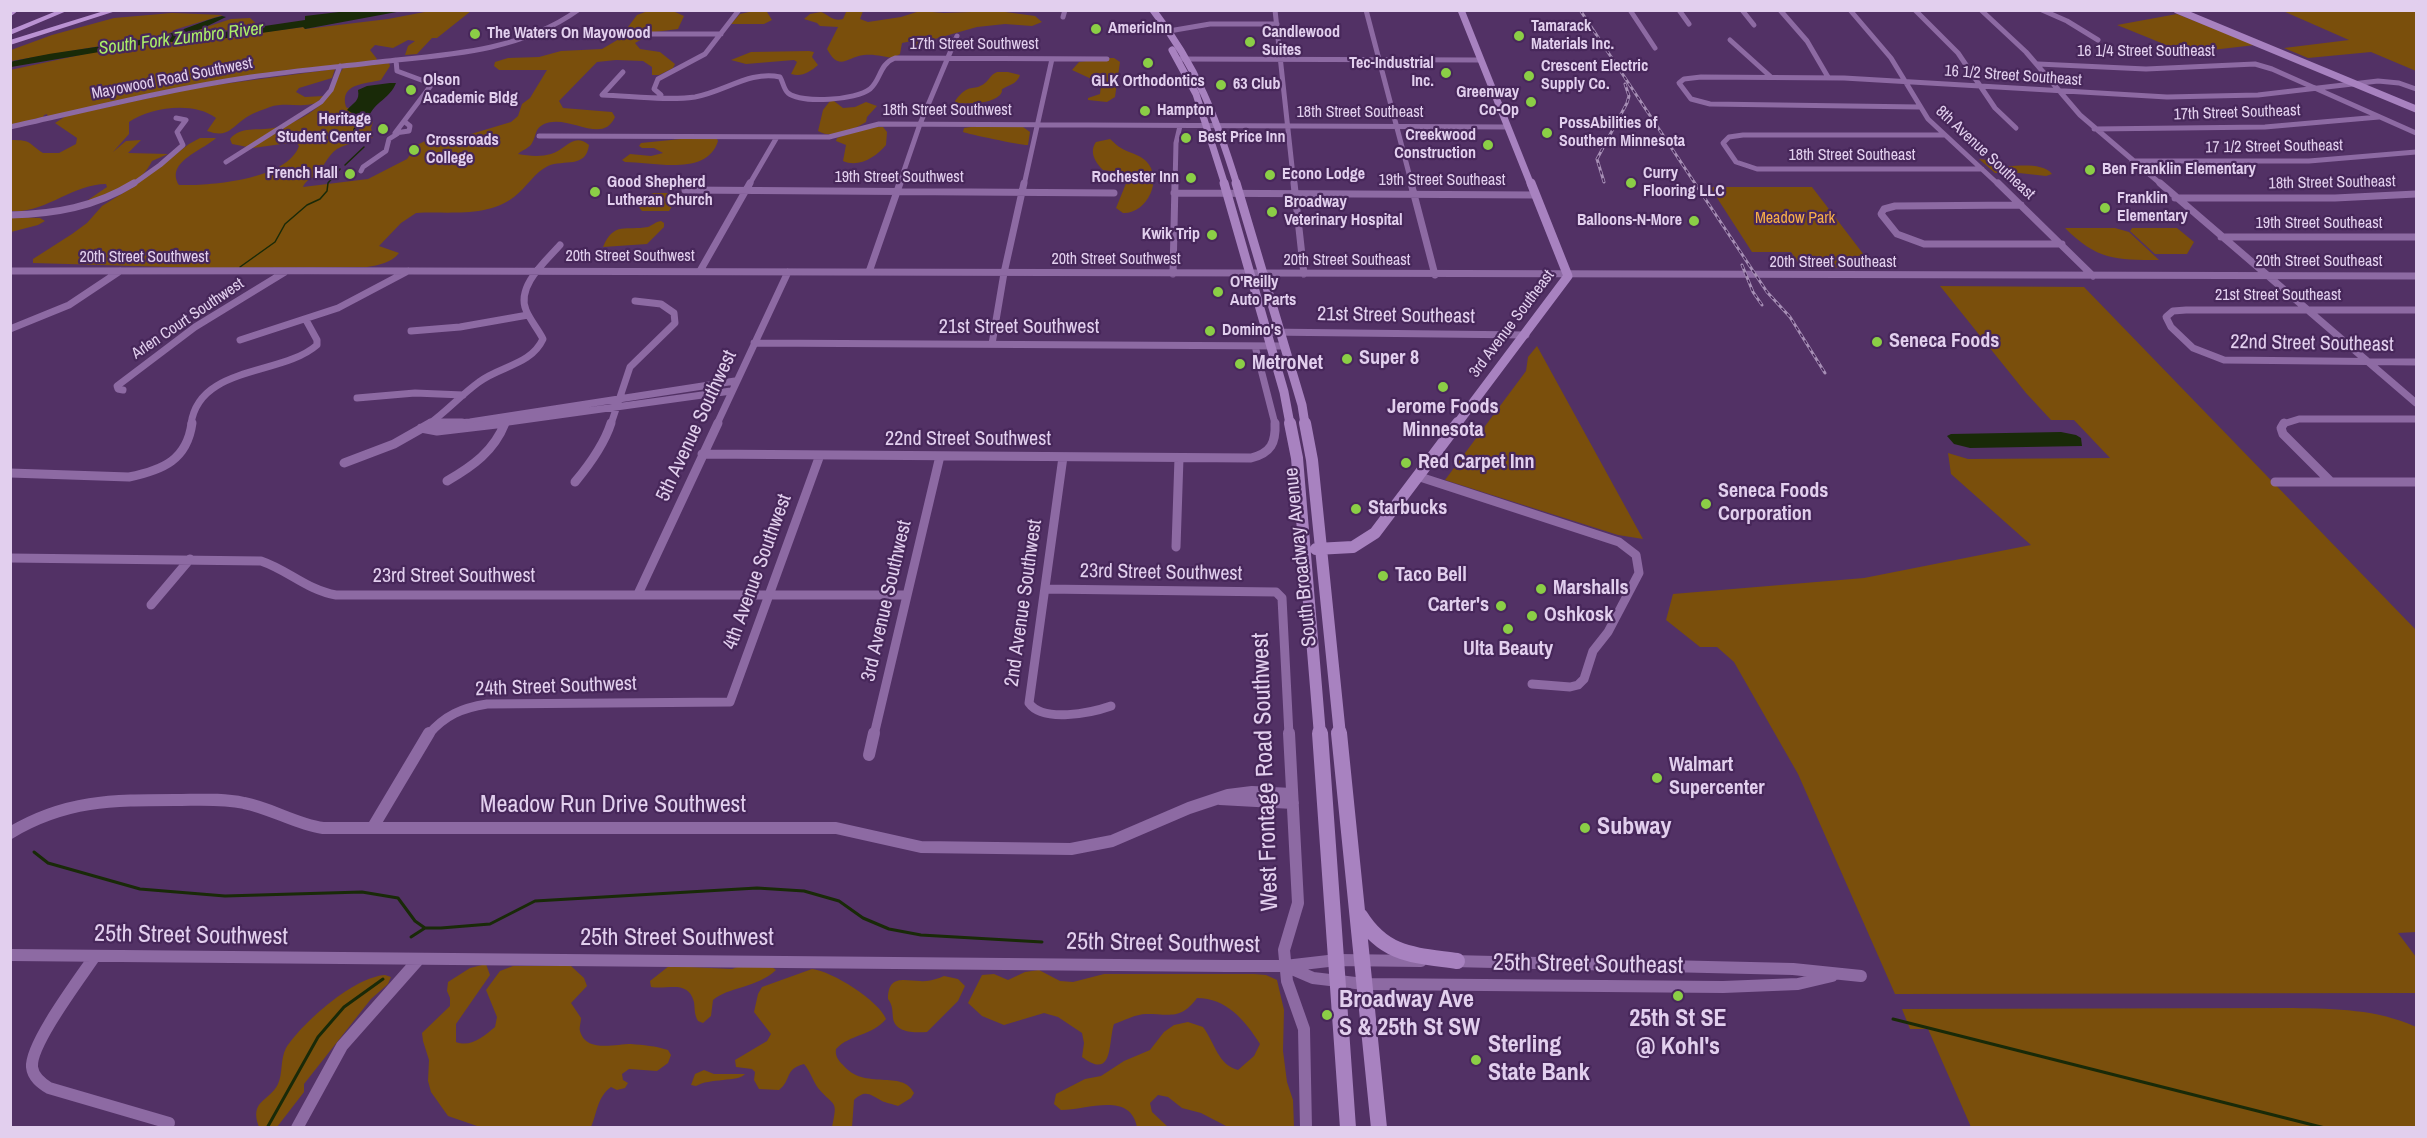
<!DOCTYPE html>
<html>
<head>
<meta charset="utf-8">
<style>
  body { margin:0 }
  #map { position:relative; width:2427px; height:1138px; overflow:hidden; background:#523165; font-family:"Archivo Narrow",sans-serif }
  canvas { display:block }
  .frame { position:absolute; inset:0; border:12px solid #e2cfee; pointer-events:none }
</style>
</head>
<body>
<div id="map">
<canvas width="2427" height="1138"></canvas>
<div class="frame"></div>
</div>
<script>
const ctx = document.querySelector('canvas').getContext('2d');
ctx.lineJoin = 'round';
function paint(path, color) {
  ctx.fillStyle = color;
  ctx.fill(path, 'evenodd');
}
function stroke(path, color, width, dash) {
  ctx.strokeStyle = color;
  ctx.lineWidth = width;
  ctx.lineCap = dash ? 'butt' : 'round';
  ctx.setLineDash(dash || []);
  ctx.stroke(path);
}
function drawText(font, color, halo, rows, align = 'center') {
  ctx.font = font + ' "Archivo Narrow",sans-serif';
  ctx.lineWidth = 4.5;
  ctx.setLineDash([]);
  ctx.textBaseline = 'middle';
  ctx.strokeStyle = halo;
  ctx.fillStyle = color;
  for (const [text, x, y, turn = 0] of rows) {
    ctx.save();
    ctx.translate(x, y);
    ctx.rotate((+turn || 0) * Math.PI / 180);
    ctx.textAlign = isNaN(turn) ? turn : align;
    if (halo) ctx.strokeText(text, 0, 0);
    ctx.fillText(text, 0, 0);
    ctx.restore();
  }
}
paint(new Path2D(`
  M847,10l16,1 -3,8 8,3 33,-5 19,-6 24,2 54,-2 37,5 7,6 -10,4 -27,-2 -28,3 -46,13 -10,6h-6l-3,-5 -10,2 -2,11 -7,4c-10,-1 -16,-4 -29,-3 -17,2 -25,17 -37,-6l11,-22 -18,-1 -3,-3 -13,-4 6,-5 11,-2c8,3 12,10 22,7z
  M430,11h41l-34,27h-5l-15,16 -12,1 3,-9 7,-5 -7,-1 -15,8 -18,-3 -5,5 7,9 -2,2 -96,10 -231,46 -1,-3 -3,1 -1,2 -32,8 -1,-55 89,-19 74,-12 23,2 108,-14 1,2 83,-10z
  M648,11l27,1 9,4 -6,13 -23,3 -20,11 5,6 20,3 15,12 -2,4 -14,7h-7v-8l-9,-6 -27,-1 -19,2 -38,39 4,7 49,4 3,5c-13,29 -46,-4 -71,7 -10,5 -7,11 -12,19 -2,5 -10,7 -14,11 10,2 23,3 33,0 15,-4 22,-22 38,-9 -3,24 -25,14 -41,21 -13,6 -22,22 -34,31 -27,21 -66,14 -98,16l-15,10 -22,23 20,7c-8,10 -20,12 -32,14l-165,1 -169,-5v-4l39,-25 15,-11 15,-17 34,-21 53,-41 11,-6h16c-14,13 -51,24 -37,47 30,1 108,-5 120,-39l-3,-4 -43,6 -21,-4 -2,-5c10,-13 28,-8 43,-11 17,-3 33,-11 46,-22 14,-11 15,-25 25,-39l45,-4 1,3 -9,14c-15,4 -42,3 -35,27l27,15 -2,6 2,9c-11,6 -24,5 -36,12 -10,7 -13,18 -21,26 -5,4 -11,6 -13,12l65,-8 39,-20 10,-14 8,-4 36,-4 50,-15 7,-6 4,-12 8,-6 17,-28h-48l-5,-4 1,-4 13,-4 31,-1 22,-6 41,-2 17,-10 18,-24z
  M754,11l13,1 5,8 -8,4h-33l9,-10z
  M2283,11h133v60l-45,-19 -63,6 -24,-10 65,-8z
  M172,13l51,2 -46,14 -11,6 -155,26v-11l41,-15 62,-17z
  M2177,14l78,31 -69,8 -69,-28z
  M250,18l7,6 -2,2 -60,9 -4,-3 40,-13z
  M809,51l5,1 -2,5 6,8c-8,7 -16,12 -27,9l6,-12 -3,-2 -48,4 -15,-4 20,-8z
  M1108,58h6l6,4 -5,35 -8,5 -19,-2v-2l12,-4 1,-8 -3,-4 -26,-12 7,-8z
  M335,69l-3,9 -33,10 -3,4 9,5 19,-1 -8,7c-14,5 -31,-1 -46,4 -8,3 -20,7 -26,12 -14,10 -17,19 -37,12l9,-13c-22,-17 -66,-11 -87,4v12l-16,18 13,-11 15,-1 -13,13 40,1 -16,7c-11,24 -39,32 -62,42l-2,-3 19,-13 -1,-3c-33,0 -62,30 -95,27v-71c22,0 16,3 32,13h16l17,-9 1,-6 -22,-15 11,-7 135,-29z
  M997,72h11l12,3c-3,8 -8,9 -14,12 -8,4 -1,2 -6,8 -11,10 -31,8 -44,8l-1,-2c15,-20 17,-8 30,-18 6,-5 5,-8 12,-11z
  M830,101h4l9,7 12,-1 11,-5 11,4 -10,11 -1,5c-14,8 -33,18 -48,9l5,-21z
  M868,127h15l4,5 -1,13c-10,12 -27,23 -43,16l3,-16 -10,-4 1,-3z
  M971,127h52l7,5 -2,13c-4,1 -60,-11 -65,-13l1,-4z
  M691,138l26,1 1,2c-11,36 -65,21 -93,21l-3,-2 8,-6 21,2 12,-3 -9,-5h-12l-3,-2 2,-3z
  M1110,139c4,3 7,7 11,9 8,5 18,6 25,13 18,18 1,53 -23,52l-7,-5 11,-27 -2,-8 -22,-3c-8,-8 -14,-18 -7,-28z
  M1979,159l8,1 8,7c15,0 47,-6 57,7l-6,2 -45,-5v2h-6z
  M1710,187h102l62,81 -72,-1 -11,-15h-39z
  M654,193h27l-12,18h-27l-9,-11z
  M11,217l29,1 5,3 -7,4 -27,7z
  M661,221l3,2v4l-17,17 -44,3c11,-26 23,-16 45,-20 5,-2 7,-5 13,-6z
  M2065,228h50l14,4 30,28c-44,0 -62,0 -94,-32z
  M2132,228h45l17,14 -7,12h-32l-25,-23z
  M1940,286l144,1 332,343v302l-18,1 18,24v36l-521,1 -97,-220 -64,-112 -17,-15h-17l-34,-27 7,-26 191,-16 167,-33 -80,-71 -3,-21 20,6 142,-1 -36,-38h-23l-25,-27z
  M1537,346l106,193 -25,-4 -173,-55 81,-109 2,-14z
  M486,964l4,11 -34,49v18c15,6 28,-6 39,-15l2,-10 -11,-27 14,-19 13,-5h58l13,12 3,8 -16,17 10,15c0,4 -2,10 -1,13 6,22 35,13 51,13 12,1 25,2 37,6l3,5 -3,8 -11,8 -28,-2 -7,5 1,6 5,3 -3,5 -8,2 -6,-3c-14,10 -14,27 -20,40h-111l-32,-11 -17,-24 -3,-11 1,-21 -6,-19 -1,-8 28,-27v-8l-3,-7 1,-9 22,-14z
  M669,966l63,3 8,-3 32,1 4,3c-19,18 -48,17 -63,30l-2,16 -8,7 -5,-2c-4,-7 -3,-12 -4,-19 -6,-23 -26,-12 -43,-15l-1,-6z
  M812,969c20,2 67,32 74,50 -14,17 -36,15 -50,30 -1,7 2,11 7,16 21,26 60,4 71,28l-3,5 -13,8c-5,-2 -12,-3 -16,-5 -12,-6 -16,-12 -28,-1l-2,27h-20c6,-28 3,-19 -14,-39 -5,-7 -8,-17 -14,-24 -20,5 -12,16 -25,26l-20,-1 -5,-9 1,-8 -3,-3 -16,-2 -1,-7 32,-19 4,-7 -17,-22 4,-18 4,-7z
  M1039,970l21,11 13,1 31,-8h150l12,1 11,5 7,30 -1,41 4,31 6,18 1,27h-66l-27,-14 -19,-5 -14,-11 -10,-2 -8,8 2,9 16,15h-31c-7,-36 -50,-17 -76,-17l-7,-6 2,-10 29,-15 16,-3 23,-15 26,-11 14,-18 10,-7 14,-3 15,5c12,16 15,38 35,43l16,-14 6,-12c-15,-24 -34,-46 -63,-46 -16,22 -27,16 -51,16 -10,0 -23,7 -32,10 -6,18 0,57 -32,33l2,-14 -2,-10 -24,-16 -14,-4 -40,12 -22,-9 -14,-13 14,-28 12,-1 14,6 17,-8z
  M385,975l6,2 -3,7 -17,15 -56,71 -11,14v8l-27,35h-18c-10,-27 10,-25 19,-43 5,-11 2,-24 8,-36 17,-26 68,-71 99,-73z
  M944,976l14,3 7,7 -7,15 -31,31c-12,1 -32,1 -34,-14 -1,-8 0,-12 -5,-19 0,-25 17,-18 32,-18 8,1 17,-2 24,-5z
  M2293,1008c43,1 84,1 123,19v100h-445l-43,-98h-18l-8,-20z
  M704,1070l10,4h31c-6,8 -36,4 -49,12l-5,-1 4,-11z`), '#7a4f0c');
paint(new Path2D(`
  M356,10l46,1 -97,18 -2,-2 -104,15h-41l-147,25v-5l3,-1c48,-11 98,-15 147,-25 22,-5 40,-15 61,-20l4,1 -33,16 31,-1 81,-12v-4z
  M390,83h6c-7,17 -20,17 -28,35l-13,-3 -8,-5c7,-8 13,-9 11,-20l9,-4z
  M2061,432l15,3 5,3 1,8 -112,2 -16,-4 -7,-8 4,-2z`), '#192a08');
stroke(new Path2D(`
  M365,119l-11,10v4l13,7
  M345,165l19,-18
  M240,267l35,-25 10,-18 22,-19 13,-6 7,-8 1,-8 12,-14`), '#192a08', 1.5);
stroke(new Path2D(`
  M34,852l14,11 92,26 85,7 137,-4 36,6 17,23 10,7h16l49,-4 45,-23 222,-13 47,3 35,10 24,17 26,11 32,6 121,7
  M411,937l14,-9
  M1893,1019l432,109
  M267,1128l51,-91 26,-30 39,-28`), '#192a08', 3);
stroke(new Path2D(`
  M1275,10l19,175
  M1366,10l46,175
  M1630,10l25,38
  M1679,10l10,14
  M1742,10l12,15
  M1780,10l27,31 21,36
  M1850,10l41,48 37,61 71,66
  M1915,10l43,43 37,55 21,20
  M1981,10l45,42 54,63 82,70
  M2042,10l25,11 31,19
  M1063,17l2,-7
  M1169,31l41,-7h67
  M643,34h78
  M1730,40l41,37
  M1178,59l302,1
  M396,60l1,11 35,13 -37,49 14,-2 1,-5 -5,-4
  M2038,64l108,5 109,-5 17,5 144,64
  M623,72l-21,23c29,1 65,6 93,2 29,-5 56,-27 85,-20 3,5 4,13 8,16 14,11 68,7 82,-4 11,-9 9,-25 25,-31l212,1
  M661,95l-7,-6 4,-10 47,-25 34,-44
  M1919,107l-209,-3 -19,-5 -12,-16 5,-4 17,-2 143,1 323,19 91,-2 120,-14 21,2 17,6
  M10,127c80,-18 160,-38 241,-50 48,-7 97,-11 145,-17 64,-6 129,-12 182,-50
  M2094,129l171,-2 114,-10
  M1945,135h-202l-14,2 -6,6 13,19 21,7h225
  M539,136l290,1 50,-13 629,3
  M2132,161h177l107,-9
  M226,162l95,-60 10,-12 9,-24
  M361,171l2,-4 23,-16 3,-12 8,-5
  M132,185l28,-20 23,-20 -6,-13 9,-12 -10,-2
  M749,185l28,-48
  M899,185l21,-61 37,-88
  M1024,185l28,-126
  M1175,185l1,-42 4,-17`), '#8d6aa3', 5);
stroke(new Path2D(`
  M1294,183l10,91
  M1411,183l24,92
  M1998,183l95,93
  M2160,183l256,220
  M685,190l429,3
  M1174,193l362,2
  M2175,198h160l81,-4
  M2021,205l-126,1 -11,3 -3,5 16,20 27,10h138
  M10,215c45,-1 85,-8 124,-32
  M2221,237h195
  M10,271c802,-2 1604,5 2406,5
  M700,271l50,-88
  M869,272l31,-89
  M1173,274l2,-91
  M2416,310h-230l-13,1 -7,6 5,10 22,21 31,12 192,2
  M10,329l59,-24 51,-34
  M411,331l49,-4 68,-12
  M1266,332l260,3
  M240,340l98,-32 70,-37
  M754,343l530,3
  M992,344l12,-71 20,-90
  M1255,346l20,78
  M123,390l-5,-1 -1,-3 78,-59 90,-55
  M357,398l58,-5 48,2
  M431,422l15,2 24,-2 265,-41
  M191,424c8,-59 91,-48 126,-79v-5l-11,-20
  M429,424c18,-13 32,-29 50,-42 21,-16 52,-17 64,-43 -5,-10 -13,-19 -17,-29 -10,-24 20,-49 34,-65
  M494,424l237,-33
  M505,424l2,-6
  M611,424l19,-57 45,-44 -1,-10 -13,-9 -26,-3
  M717,424l71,-152
  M2283,424l16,-5h117`), '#8d6aa3', 7);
stroke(new Path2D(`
  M436,423h26
  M2284,423l-3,5 2,6 48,48
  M421,428l16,3 68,-8
  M702,454l549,4c20,-5 25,-15 24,-35
  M1063,457l-34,246c14,20 62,10 82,3
  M344,463l50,-19 37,-21
  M10,473l119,4c34,-7 58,-17 63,-54
  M1420,477l199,65 17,13 3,18 -31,59 -15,19 -9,28 -6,6 -8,2 -38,-3
  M447,481c26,-15 47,-30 58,-58
  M575,482c15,-18 29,-37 36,-59
  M2275,482h141
  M1176,547l3,-89
  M10,558l251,3c27,9 46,29 75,34h571
  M1045,589l231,3 6,6 7,137
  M638,594l80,-171
  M151,605l39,-46
  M428,735c17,-20 34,-27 59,-31l243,-2 90,-247
  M874,735l66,-279`), '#8d6aa3', 9);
stroke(new Path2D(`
  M1289,733l9,170 -14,47 3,31 17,48 2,99
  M869,755l5,-22
  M1220,799l73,4
  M373,827l56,-94
  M10,833c55,-33 102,-33 165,-33 23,0 46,-2 69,3 27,5 51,21 79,25h513l85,19 150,2 41,-8 77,-33 39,-13 24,-3 40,2
  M10,955l1217,11h58l52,-6 84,1
  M95,956c-14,21 -65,88 -63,111 1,10 9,16 17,21l120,35
  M1452,961l341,8 68,7
  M1285,966l28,12 51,6 359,3 75,-3 34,-8
  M297,1128l45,-82 77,-87`), '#8d6aa3', 12);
stroke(new Path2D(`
  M1153,10c44,57 63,107 84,175
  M1461,10l70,175
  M2177,10l239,99
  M1172,50l24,44 29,91`), '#a882c0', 7);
stroke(new Path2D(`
  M1224,183l60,209 6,32
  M1236,183l66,222 3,19
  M1457,424l111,-148 -37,-93`), '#a882c0', 9);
stroke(new Path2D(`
  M1290,423l7,35 23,277
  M1305,423l7,37 28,275
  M1316,549l37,-2 22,-14 83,-110`), '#a882c0', 12);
stroke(new Path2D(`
  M1320,733l28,395
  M1339,733l40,395
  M1360,916c25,40 55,39 97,45`), '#a882c0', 16);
paint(new Path2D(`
  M11,10h8l-9,7z
  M59,10h10l-59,25v-5z
  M107,10h12l-109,35v-5z`), '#ba92d3');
const rail = new Path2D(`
  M1580,10l187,282 23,25 35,56
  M1604,182l-7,-23 30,-56 2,-7 -4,-12
  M1742,265l11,27 9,13`);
stroke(rail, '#a68eb5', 3);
stroke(rail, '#47275a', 1.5, [4]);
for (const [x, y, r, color] of [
  [1096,29,6,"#8bce46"],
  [475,34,6,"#8bce46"],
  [1519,36,6,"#8bce46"],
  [1250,42,6,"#8bce46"],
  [1148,63,6,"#8bce46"],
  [1446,73,6,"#8bce46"],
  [1529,76,6,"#8bce46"],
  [1221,85,6,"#8bce46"],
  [411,90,6,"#8bce46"],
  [1531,102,6,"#8bce46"],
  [1145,111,6,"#8bce46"],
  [383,129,6,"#8bce46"],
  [1547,133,6,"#8bce46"],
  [1186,138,6,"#8bce46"],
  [1488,145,6,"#8bce46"],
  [414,150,6,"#8bce46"],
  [2090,170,6,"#8bce46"],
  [350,174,6,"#8bce46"],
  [1270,175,6,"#8bce46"],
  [1191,178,6,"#8bce46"],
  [1631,183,6,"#8bce46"],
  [595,192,6,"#8bce46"],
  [2105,208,6,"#8bce46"],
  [1272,212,6,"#8bce46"],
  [1694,221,6,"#8bce46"],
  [1212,235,6,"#8bce46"],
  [1218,292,6,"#8bce46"],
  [1210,331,6,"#8bce46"],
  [1877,342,6,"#8bce46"],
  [1347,359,6,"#8bce46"],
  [1240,364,6,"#8bce46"],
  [1443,387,6,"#8bce46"],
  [1406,463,6,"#8bce46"],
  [1706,504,6,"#8bce46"],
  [1356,509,6,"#8bce46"],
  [1383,576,6,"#8bce46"],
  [1541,589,6,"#8bce46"],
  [1501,606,6,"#8bce46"],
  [1532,616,6,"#8bce46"],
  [1508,629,6,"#8bce46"],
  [1657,778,6,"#8bce46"],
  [1585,828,6,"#8bce46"],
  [1678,996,6,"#8bce46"],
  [1327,1015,6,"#8bce46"],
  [1476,1060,6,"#8bce46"]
]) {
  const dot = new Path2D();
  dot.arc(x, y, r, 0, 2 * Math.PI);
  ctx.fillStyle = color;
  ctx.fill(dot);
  stroke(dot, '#47275a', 2);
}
drawText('bold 16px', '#e2cfee', '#47275a', [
  ["Tamarack",1531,27],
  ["Materials Inc.",1531,45],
  ["AmericInn",1108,29],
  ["Candlewood",1262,33],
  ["Suites",1262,51],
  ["The Waters On Mayowood",487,34],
  ["Tec-Industrial",1434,64,"right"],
  ["Inc.",1434,82,"right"],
  ["Crescent Electric",1541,67],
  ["Supply Co.",1541,85],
  ["Olson",423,81],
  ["Academic Bldg",423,99],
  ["GLK Orthodontics",1148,82,"center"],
  ["63 Club",1233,85],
  ["Greenway",1519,93,"right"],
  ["Co-Op",1519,111,"right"],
  ["Hampton",1157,111],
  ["Heritage",371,120,"right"],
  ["Student Center",371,138,"right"],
  ["PossAbilities of",1559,124],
  ["Southern Minnesota",1559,142],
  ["Creekwood",1476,136,"right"],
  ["Construction",1476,154,"right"],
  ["Best Price Inn",1198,138],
  ["Crossroads",426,141],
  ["College",426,159],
  ["Ben Franklin Elementary",2102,170],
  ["French Hall",338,174,"right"],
  ["Curry",1643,174],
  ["Flooring LLC",1643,192],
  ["Econo Lodge",1282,175],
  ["Rochester Inn",1179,178,"right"],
  ["Good Shepherd",607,183],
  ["Lutheran Church",607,201],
  ["Franklin",2117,199],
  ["Elementary",2117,217],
  ["Broadway",1284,203],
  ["Veterinary Hospital",1284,221],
  ["Balloons-N-More",1682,221,"right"],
  ["Kwik Trip",1200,235,"right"],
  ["O'Reilly",1230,283],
  ["Auto Parts",1230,301],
  ["Domino's",1222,331]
], 'left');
drawText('16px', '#e2cfee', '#47275a', [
  ["17th Street Southwest",974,45],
  ["16 1/4 Street Southeast",2146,52],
  ["16 1/2 Street Southeast",2013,76,4],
  ["Mayowood Road Southwest",172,79,-11],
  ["18th Street Southwest",947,111],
  ["18th Street Southeast",1360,113],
  ["17th Street Southeast",2237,113,-2],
  ["17 1/2 Street Southeast",2274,147,-1],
  ["8th Avenue Southeast",1985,153,43],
  ["18th Street Southeast",1852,156],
  ["19th Street Southwest",899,178],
  ["19th Street Southeast",1442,181],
  ["18th Street Southeast",2332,183,-1],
  ["19th Street Southeast",2319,224],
  ["20th Street Southwest",630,257],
  ["20th Street Southwest",144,258],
  ["20th Street Southwest",1116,260],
  ["20th Street Southeast",1347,261],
  ["20th Street Southeast",2319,262],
  ["20th Street Southeast",1833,263],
  ["21st Street Southeast",2278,296],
  ["Arlen Court Southwest",188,319,-34],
  ["3rd Avenue Southeast",1512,324,-53]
]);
drawText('16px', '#f8af48', '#47275a', [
  ["Meadow Park",1795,219]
]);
drawText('italic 18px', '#aaef69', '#47275a', [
  ["South Fork Zumbro River",181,39,-7]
]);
drawText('20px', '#e2cfee', '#47275a', [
  ["21st Street Southeast",1396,316,1],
  ["21st Street Southwest",1019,328],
  ["22nd Street Southeast",2312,344,1],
  ["5th Avenue Southwest",697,426,-65],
  ["22nd Street Southwest",968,440],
  ["South Broadway Avenue",1301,557,-96],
  ["4th Avenue Southwest",758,572,-70],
  ["23rd Street Southwest",1161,573,1],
  ["23rd Street Southwest",454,577],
  ["3rd Avenue Southwest",887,601,-77],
  ["2nd Avenue Southwest",1024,603,-82],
  ["24th Street Southwest",556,687,-2]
]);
drawText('bold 20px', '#e2cfee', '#47275a', [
  ["Seneca Foods",1889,342],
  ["Super 8",1359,359],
  ["MetroNet",1252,364],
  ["Jerome Foods",1443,408,"center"],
  ["Minnesota",1443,431,"center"],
  ["Red Carpet Inn",1418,463],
  ["Seneca Foods",1718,492],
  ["Corporation",1718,515],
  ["Starbucks",1368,509],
  ["Taco Bell",1395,576],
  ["Marshalls",1553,589],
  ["Carter's",1489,606,"right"],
  ["Oshkosk",1544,616],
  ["Ulta Beauty",1508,650,"center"],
  ["Walmart",1669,766],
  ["Supercenter",1669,789]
], 'left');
drawText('24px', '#e2cfee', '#47275a', [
  ["West Frontage Road Southwest",1266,772,-92],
  ["Meadow Run Drive Southwest",613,806],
  ["25th Street Southwest",191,936,1],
  ["25th Street Southwest",677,939],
  ["25th Street Southwest",1163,944,1],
  ["25th Street Southeast",1588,965,1]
]);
drawText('bold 24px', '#e2cfee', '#47275a', [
  ["Subway",1597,828],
  ["Broadway Ave",1339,1001],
  ["S & 25th St SW",1339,1029],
  ["25th St SE",1678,1020,"center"],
  ["@ Kohl's",1678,1048,"center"],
  ["Sterling",1488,1046],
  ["State Bank",1488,1074]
], 'left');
</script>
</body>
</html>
